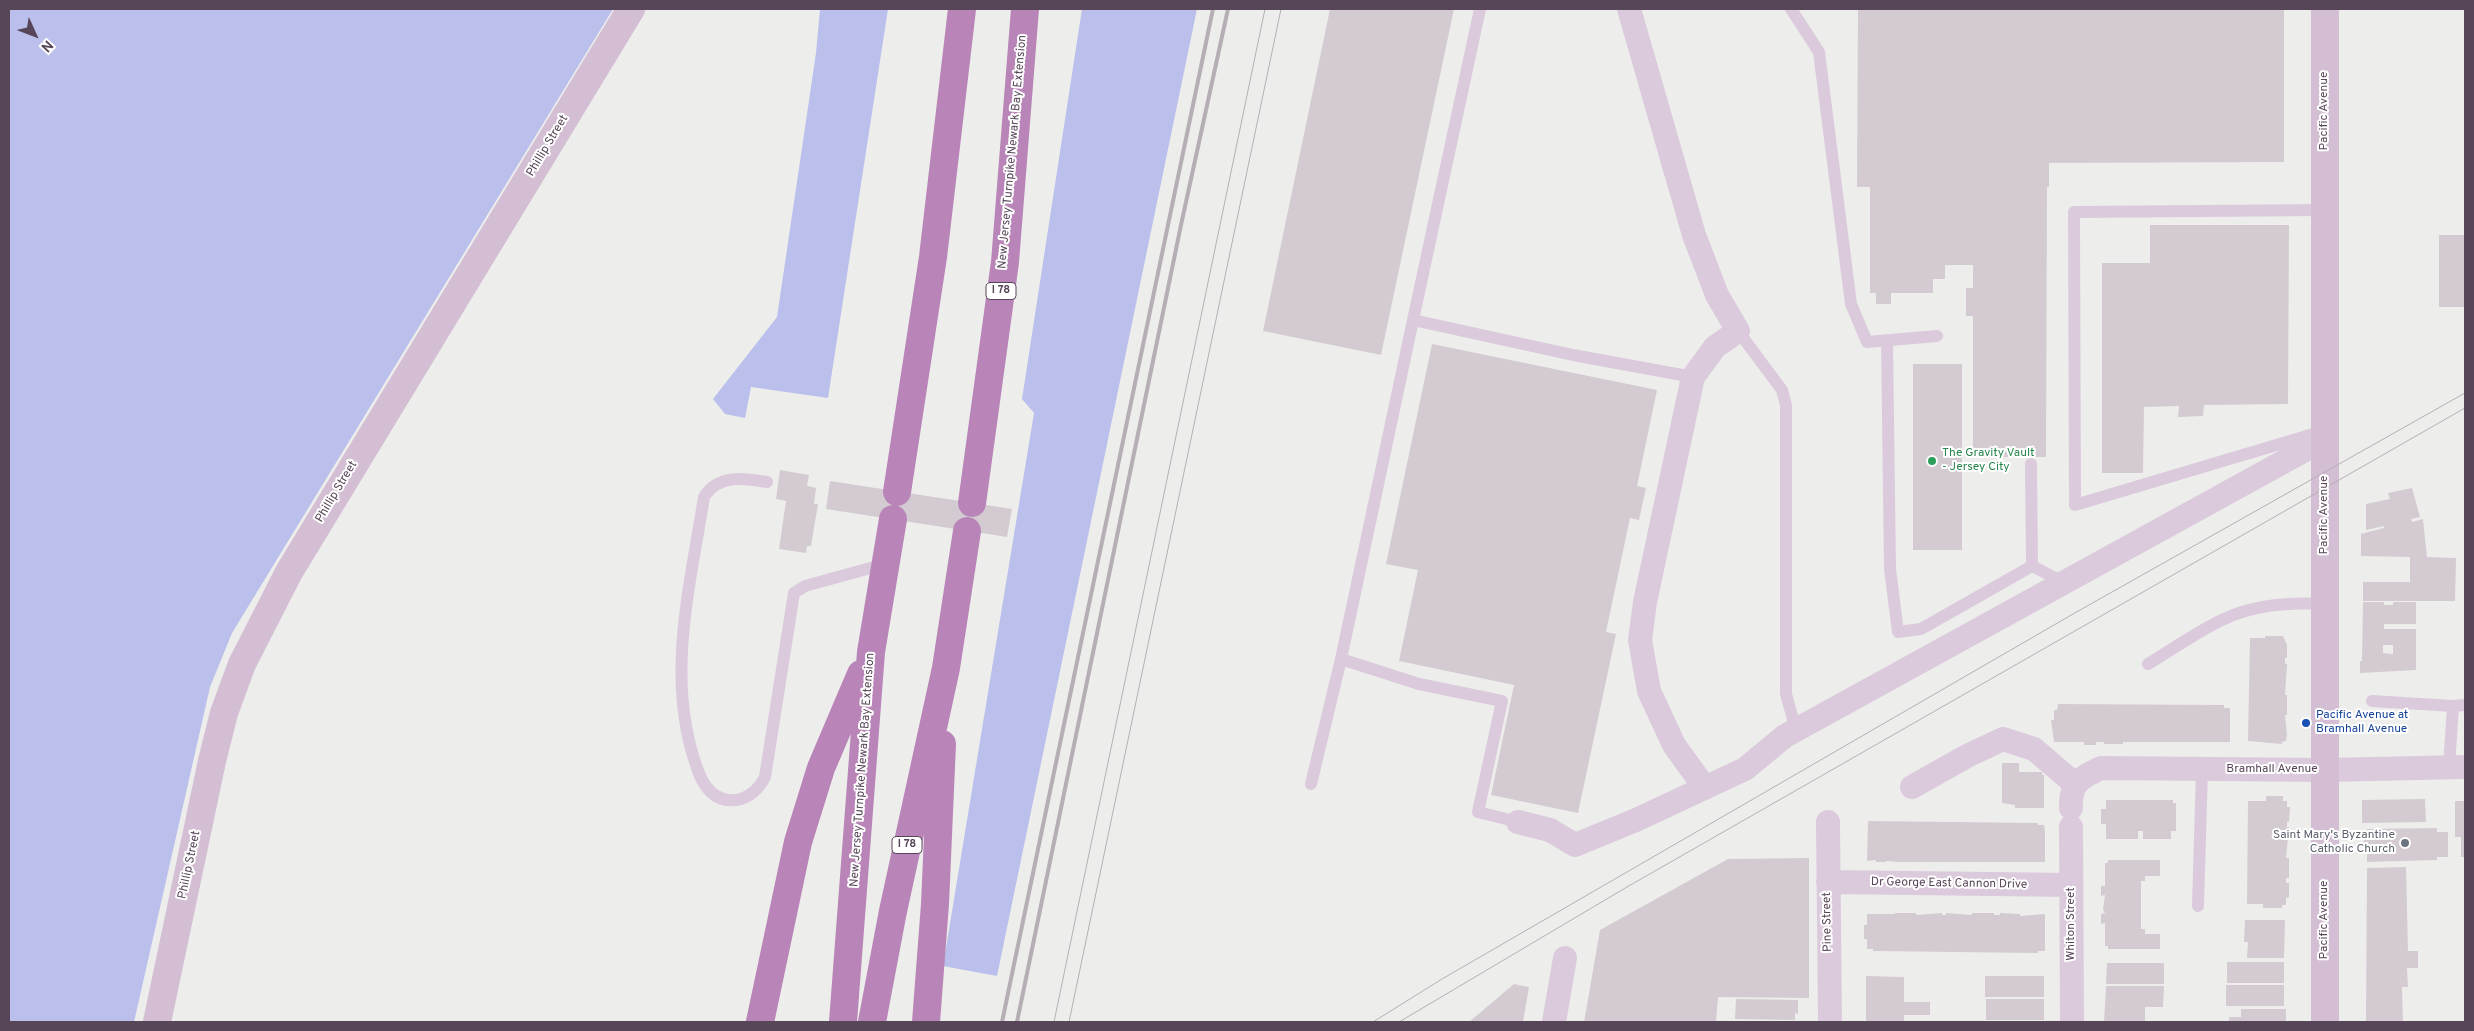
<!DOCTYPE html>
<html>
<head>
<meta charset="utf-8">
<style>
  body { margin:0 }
  #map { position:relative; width:2474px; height:1031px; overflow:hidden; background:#edeeeb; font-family:Overpass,sans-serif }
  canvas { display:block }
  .frame { position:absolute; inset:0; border:10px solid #574558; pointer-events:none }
  .north { position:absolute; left:10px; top:10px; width:50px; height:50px; -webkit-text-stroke:4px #fff; paint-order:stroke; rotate:133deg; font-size:14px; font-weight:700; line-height:20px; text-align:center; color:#574558 }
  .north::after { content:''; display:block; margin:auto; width:18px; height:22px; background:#574558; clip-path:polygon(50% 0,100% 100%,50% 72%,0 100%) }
</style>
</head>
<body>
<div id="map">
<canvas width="2474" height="1031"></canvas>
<div class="frame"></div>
<div class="north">N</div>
</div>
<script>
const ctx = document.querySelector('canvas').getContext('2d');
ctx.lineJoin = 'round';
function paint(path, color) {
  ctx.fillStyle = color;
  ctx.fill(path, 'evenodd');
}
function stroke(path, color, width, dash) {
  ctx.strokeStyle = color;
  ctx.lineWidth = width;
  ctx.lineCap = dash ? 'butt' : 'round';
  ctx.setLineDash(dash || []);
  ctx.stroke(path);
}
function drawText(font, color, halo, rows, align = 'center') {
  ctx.font = font + ' Overpass,sans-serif';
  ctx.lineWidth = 4;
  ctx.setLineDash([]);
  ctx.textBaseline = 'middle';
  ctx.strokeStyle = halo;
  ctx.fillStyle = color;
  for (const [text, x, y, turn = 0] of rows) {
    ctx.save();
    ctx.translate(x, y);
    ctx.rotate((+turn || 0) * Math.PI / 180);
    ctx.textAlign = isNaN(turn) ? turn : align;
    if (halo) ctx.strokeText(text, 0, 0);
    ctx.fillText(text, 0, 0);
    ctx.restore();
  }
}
paint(new Path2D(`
  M9,9h604l-381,624 -22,54 -76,335h-125z
  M820,9h68l-60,389 -77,-11 -6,31 -20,-4 -12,-15 64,-82 39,-264z
  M1082,9h115l-200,967 -54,-10 91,-553 -12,-14z`), '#babfec');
paint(new Path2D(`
  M1330,9h124l-73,346 -118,-24z
  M1858,9h426v153l-235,1v24h-2l-1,270h-73v-141h-7v-28h7v-23h-28v14h-12v14h-42v11h-15v-11h-6v-106h-13z
  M2150,225h139l-1,179 -84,1 -1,11 -25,1 1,-11 -35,1 -1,66h-41v-210h48z
  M2439,235h26v72h-26z
  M1432,344l225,46 -20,96 9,2 -7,32 -9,-2 -24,114 10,2 -38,179 -87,-18 23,-110 -115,-24 19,-91 -32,-6z
  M1913,364h49v186h-49z
  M780,470l29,5 -2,11 9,2 -2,16h4l-7,42h-4l-1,7 -27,-4 7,-48 -10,-2z
  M830,481l182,28 -5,28 -181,-28z
  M2412,488l8,29 -9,2 1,3 11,-3 4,38 29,1 -1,43h-92v-19h47v-25l-49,-1v-22l23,-6v-2l-18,4v-26l24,-5 -2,-6z
  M2363,602h21v3h9v-3h23v22h-32v5h32v41l-56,3v-12h2zM2383,645h10v9l-10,-1z
  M2265,636h18l4,9v13h-2v6h2l-2,31h2v20h-2l2,19 -1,7 -4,1v2l-34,-3 2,-103h15z
  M2058,704l166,1v3h6v34h-107v2h-19v-2h-8v3h-12v-3h-30l-3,-22h3v-10h3z
  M2002,763h17v9h23v3h2v33h-29v-3l-13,-2z
  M2266,796h17v5h4v6h3l-1,15h-2v5h2l-3,31h3v20h-3v5h3v14l-3,1v7h-4v3h-19v-4h-16l1,-103h18z
  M2425,799l1,23 -64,1v-23z
  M2106,800h67v3h3v28h-5v8h-28v-8h-5v8h-32v-15h-5v-15h5z
  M2455,801h10v56h-4v-20h-6z
  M1868,821l170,2v2h6l1,7v30h-146l-13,-1v1h-10v-2l-9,1z
  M2437,828v4h11v25h-11v3l-70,2v-8l-6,-8 5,-9 1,-8z
  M1809,858v140l-91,-1 -2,25h-132l16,-92 128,-71z
  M2108,860h52v16h-15v5h-4v48h4v5h15v15h-52v-3h-3v-23l-4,1v-10l4,-1 -2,-3 2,-15 -4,1v-10h4v-23h3z
  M2406,867l2,84h10v17h-11l1,19h-6l1,35h-37l1,-154z
  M1895,913h21v2l26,-2v2h4v-2l26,2v-2h22v2h6v-2l20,1v2l25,-2v37h-7v2l-165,-2v-2h-6v-10h-3v-14h3v-11h28z
  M2245,920h40l-1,38h-37l1,-16h-4z
  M2227,962h57v21h-57z
  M2107,963h57v21h-58z
  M1866,976l38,1v25h26v13h-26v7h-38z
  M1985,976h59v21h-59z
  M1514,984l15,3 -6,35h-54z
  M2226,985h58v21h-58z
  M2106,986h58l-1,21h-18v15h-41z
  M1736,999l62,1v14l-3,-1v7l-60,-1z
  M1986,999h58v21h-58z
  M2241,1009h45v13h-57v-5h12z`), '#d3cbd1');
stroke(new Path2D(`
  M1791,9l28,43 32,252 16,38 70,-6
  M1413,320l67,-311
  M1738,331l44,59 4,15v289l10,36
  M1887,340l3,229 8,63 23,-3 111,-63 33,17
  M2320,432l-245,73 -1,-293 251,-2
  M2031,464l1,102
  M767,482c-23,-4 -49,-8 -63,15 -14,90 -39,182 -7,271 6,18 17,35 40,32 13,-3 22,-11 28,-23l29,-184 11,-7 80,-22
  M2148,664c25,-15 50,-33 76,-45 31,-15 67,-17 101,-15
  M2372,701l81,5
  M2449,767l4,-61 12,-1
  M1311,784l30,-125
  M1518,822l-40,-10 24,-111 -83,-17 -78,-25 72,-339 160,35 120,22
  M2198,906l4,-137`), '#dbcadc', 12);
stroke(new Path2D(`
  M1629,9l65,226 23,60 21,36 -23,16 -22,30 -48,225 -5,38 9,51 25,54 31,43
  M1912,787l55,-31 36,-17 31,10 42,36
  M2071,808c-1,-25 9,-30 30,-40l224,2 140,-3
  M1518,822l32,8 25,15 61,-25 109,-51 40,-33 540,-297
  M1828,822l2,200
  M2071,827l1,195
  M1828,882l243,3
  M1554,1022l11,-64`), '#dbcadc', 24);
stroke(new Path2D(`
  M2325,9v1013
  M157,1022l55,-261 12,-48 18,-49 47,-92 342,-563`), '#d4bed4', 28);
stroke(new Path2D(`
  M897,492l36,-235 29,-248
  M972,503l33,-241 20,-253
  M760,1022l38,-180 23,-74 40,-94
  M843,1022l28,-370 22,-133
  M872,1022l21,-111 53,-243 21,-137
  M926,1022l9,-118 7,-160`), '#b984b8', 28);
stroke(new Path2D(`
  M1054,1022l211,-1013
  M1069,1022l212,-1013
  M1373,1022l69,-43 631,-365 392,-221
  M1399,1022l228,-135 838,-479`), '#b6aeb5', 1);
stroke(new Path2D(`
  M1002,1022l211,-1013
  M1017,1022l164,-797 47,-216`), '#b6aeb5', 4);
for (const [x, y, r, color] of [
  [1932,461,5,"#2e9e5b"],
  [2306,723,5,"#1a4fb4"],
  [2405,843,5,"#6b7280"]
]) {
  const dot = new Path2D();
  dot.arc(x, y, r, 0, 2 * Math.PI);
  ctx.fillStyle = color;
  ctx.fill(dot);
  stroke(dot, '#fff', 2);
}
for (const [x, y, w] of [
  [1001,291,30],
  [907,845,30]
]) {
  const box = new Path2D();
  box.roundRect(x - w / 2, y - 8.5, w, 17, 4);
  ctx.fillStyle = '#fff';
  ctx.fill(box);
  stroke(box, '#574558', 1);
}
drawText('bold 11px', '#574558', null, [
  ["I 78",1001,291],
  ["I 78",907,845]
]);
drawText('12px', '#574558', '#fff', [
  ["Pacific Avenue",2325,111,-90],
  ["Phillip Street",548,146,-59],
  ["New Jersey Turnpike Newark Bay Extension",1013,152,-85],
  ["Phillip Street",337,492,-59],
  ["Pacific Avenue",2325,515,-90],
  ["New Jersey Turnpike Newark Bay Extension",863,770,-86],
  ["Bramhall Avenue",2272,770],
  ["Phillip Street",190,865,-78],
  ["Dr George East Cannon Drive",1949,884,1],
  ["Pacific Avenue",2325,920,-90],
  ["Pine Street",1828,922,-91],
  ["Whiton Street",2072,924,-90]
]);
drawText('12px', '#27864d', '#fff', [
  ["The Gravity Vault",1942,454],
  ["- Jersey City",1942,468]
], 'left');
drawText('12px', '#164399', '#fff', [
  ["Pacific Avenue at",2316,716],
  ["Bramhall Avenue",2316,730]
], 'left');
drawText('12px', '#5b616d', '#fff', [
  ["Saint Mary's Byzantine",2395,836],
  ["Catholic Church",2395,850]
], 'right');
</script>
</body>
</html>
